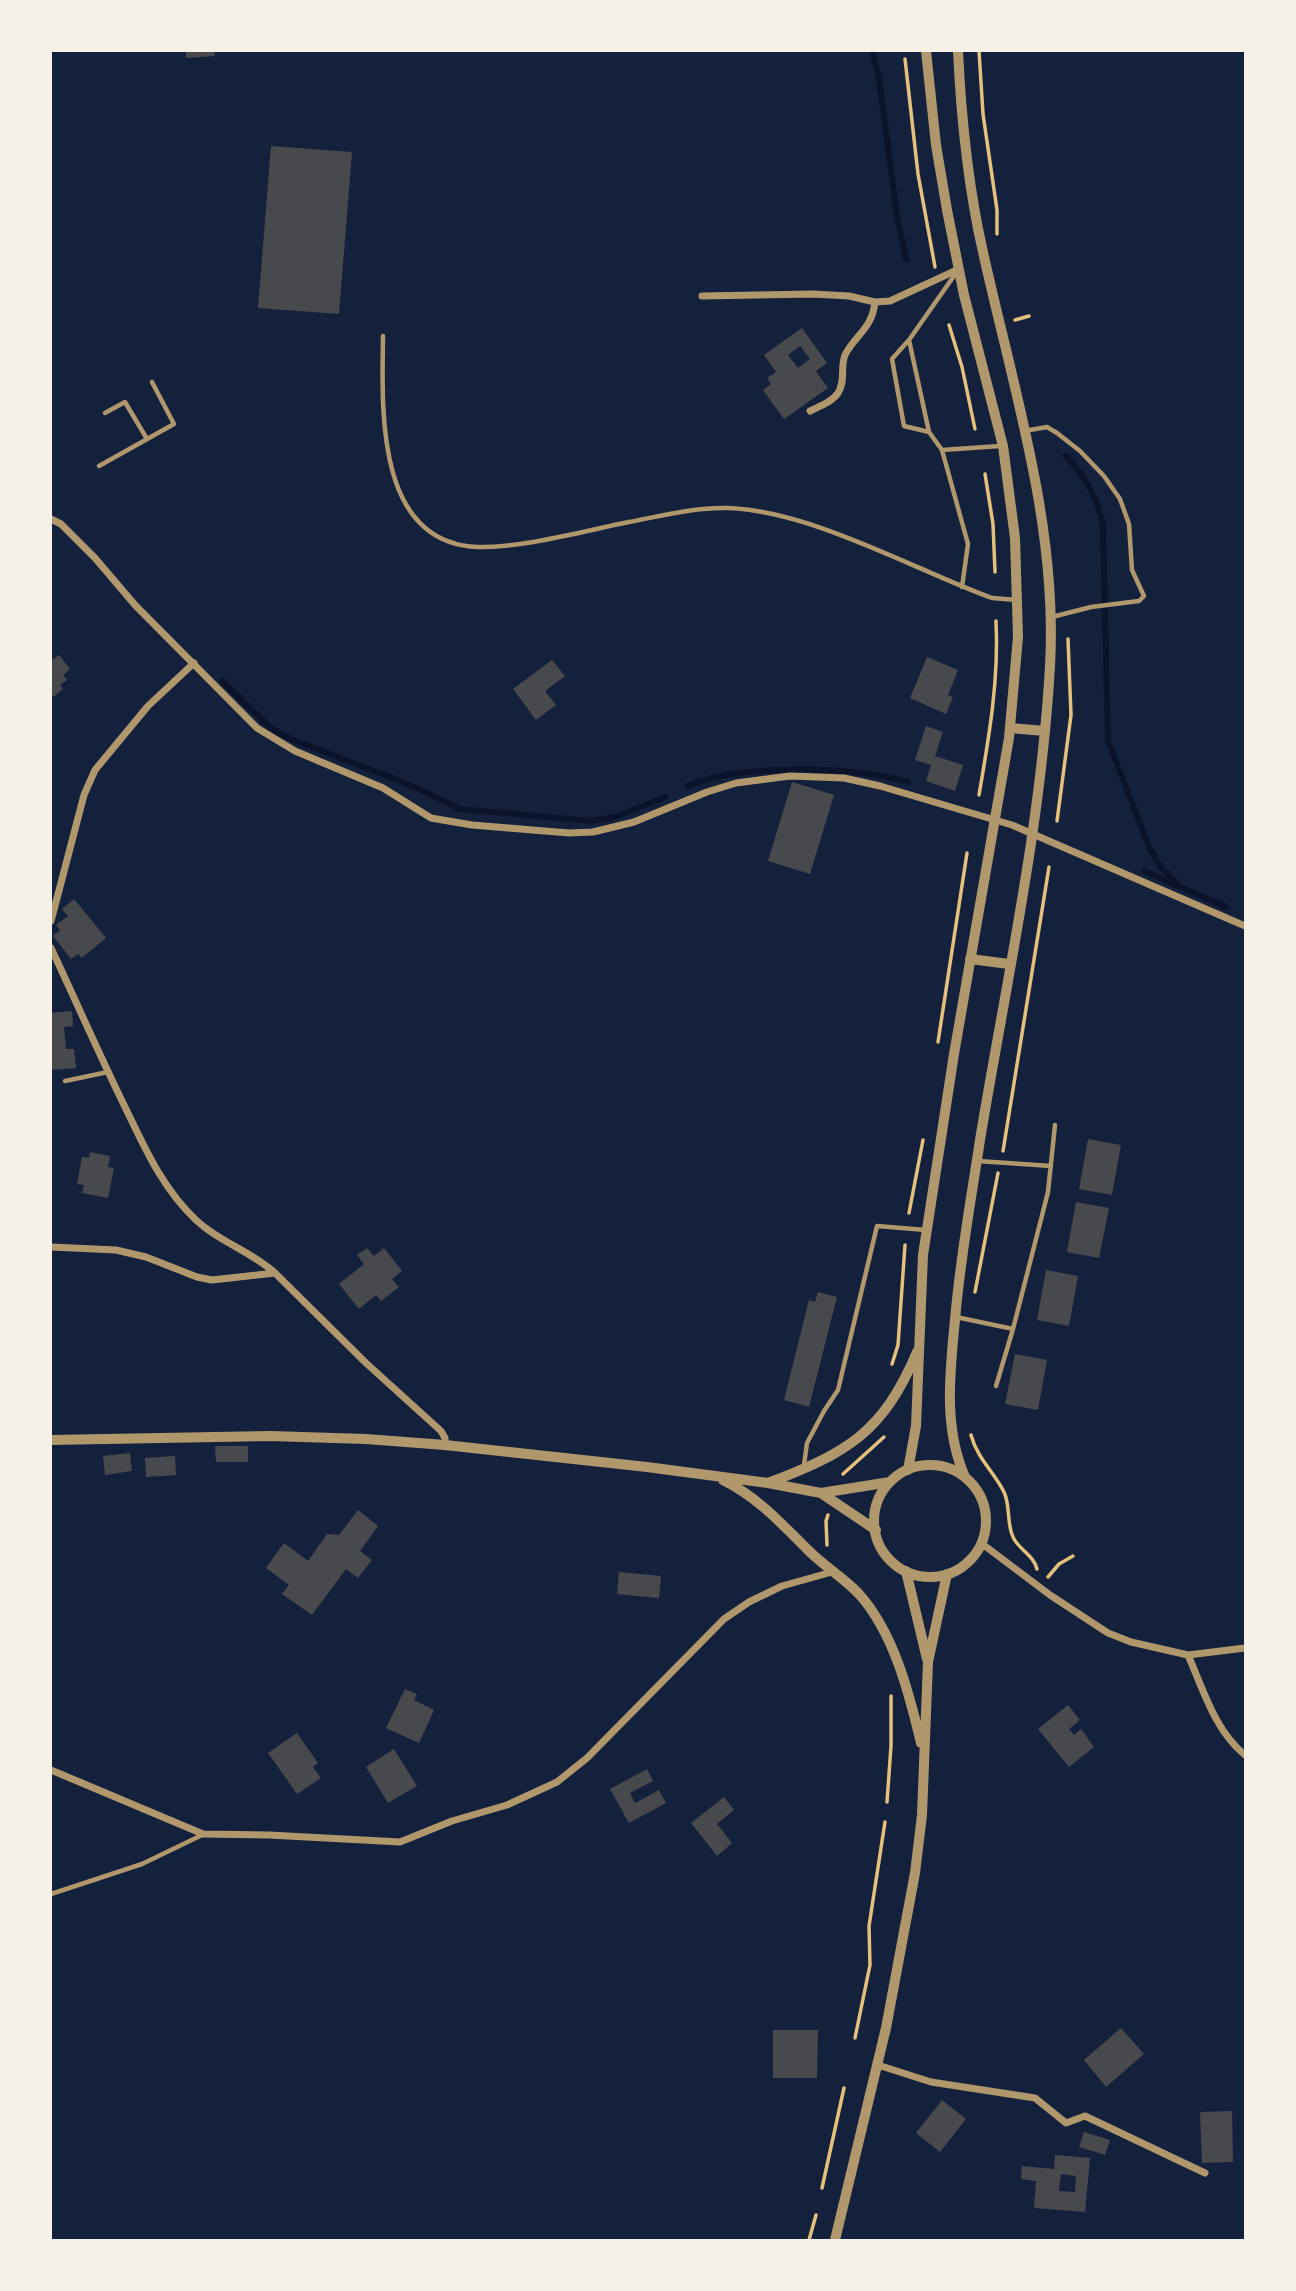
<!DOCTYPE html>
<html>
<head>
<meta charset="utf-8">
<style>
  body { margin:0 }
  #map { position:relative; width:1296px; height:2291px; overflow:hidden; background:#14213d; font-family:Georgia,serif }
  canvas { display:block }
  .frame { position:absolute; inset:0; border:52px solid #f6f1e7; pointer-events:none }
</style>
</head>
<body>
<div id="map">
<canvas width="1296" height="2291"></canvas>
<div class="frame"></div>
</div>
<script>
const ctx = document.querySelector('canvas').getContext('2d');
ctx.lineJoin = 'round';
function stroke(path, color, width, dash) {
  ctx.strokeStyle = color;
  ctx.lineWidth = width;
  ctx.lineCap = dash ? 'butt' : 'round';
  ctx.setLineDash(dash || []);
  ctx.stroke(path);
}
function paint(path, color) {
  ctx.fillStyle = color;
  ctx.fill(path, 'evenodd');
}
stroke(new Path2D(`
  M872,51l7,27 18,138 9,43
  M1066,456c19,20 32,43 37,70l5,215 42,108 10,17 18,19
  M222,681l49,47 20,11 117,45 52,25 132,12 23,-4 50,-20
  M688,786c52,-23 166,-20 220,-4
  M1144,871l82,36`), '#0b132b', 6);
paint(new Path2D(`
  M186,51h28l1,5 -29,2z
  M271,146l81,6 -13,162 -81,-6z
  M802,328l25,35 -11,8 12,17 -44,31 -21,-29 8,-6 -4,-6 9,-6 -12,-17zM800,346l10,13 -12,9 -10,-13z
  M59,655l11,14 -7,6 4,5 -7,5 3,4 -10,8 -2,-3v-33z
  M927,657l31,13 -10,25 5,2 -7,17 -36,-16z
  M552,660l13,16 -20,15 11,14 -20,15 -23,-31z
  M926,726l17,6 -8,24 28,9 -8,26 -29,-10 5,-16 -16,-5z
  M792,782l42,13 -24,79 -42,-13z
  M74,899l32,39 -24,20 -4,-4 -7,5 -18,-23 7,-6 -4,-5 12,-9 -6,-7z
  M72,1011l1,15 -9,1 2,22h8l2,19 -25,2v-57z
  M1088,1139l33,6 -9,50 -33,-6z
  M90,1152l20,4 -2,11 6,1 -6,30 -26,-5 2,-8 -7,-1 5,-27 7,1z
  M1076,1202l33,6 -10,50 -32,-6z
  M367,1248l7,8 10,-8 18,23 -10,8 7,8 -18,14 -5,-6 -17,14 -20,-25 25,-20 -7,-9z
  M1046,1270l32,6 -9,50 -32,-6z
  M818,1292l19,5 -28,110 -25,-7 25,-100 6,2z
  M1015,1354l32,6 -9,50 -33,-6z
  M215,1446h33v16h-32z
  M130,1453l2,18 -27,4 -2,-19z
  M175,1456l1,19 -30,2 -1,-19z
  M358,1510l20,16 -18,25 12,9 -14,18 -12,-9 -34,46 -30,-21 7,-9 -23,-17 18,-25 24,18 19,-27 12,1z
  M619,1572l42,4 -2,22 -42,-4z
  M405,1689l12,5 -3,6 20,10 -15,33 -33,-15z
  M1068,1705l12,15 -11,9 5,6 7,-6 13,18 -25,20 -31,-38z
  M297,1733l21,30 -5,4 8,11 -24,16 -29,-41z
  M394,1749l23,37 -29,17 -22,-36z
  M647,1769l6,12 -23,12 5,10 24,-13 7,13 -37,20 -19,-34z
  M724,1797l10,13 -17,14 15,19 -15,13 -26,-33z
  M1121,2028l23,26 -38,33 -22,-27z
  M773,2030h45l-1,48h-44z
  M942,2100l24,19 -26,33 -24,-19z
  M1232,2111l1,51 -31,1 -2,-51z
  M1084,2132l26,8 -5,15 -26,-8z
  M1055,2155l35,3 -5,54 -51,-4 2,-27 -15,-2 1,-13 32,3zM1061,2174l15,2 -1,16 -16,-1z`), '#48494c');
stroke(new Path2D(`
  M979,51l4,63 14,96v24
  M905,59l13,115 17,93
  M1015,320l14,-4
  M949,325l13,42 13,62
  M985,474l8,50 2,48
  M979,795c10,-58 20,-115 17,-174
  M1057,821l14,-106 -3,-76
  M938,1042l29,-189
  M1003,1151l46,-284
  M909,1213l14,-73
  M975,1292l23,-119
  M892,1364l6,-19 7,-100
  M971,1435c6,23 23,37 33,57 7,15 2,33 10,47 7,12 20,17 23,30
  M843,1474l41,-37
  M827,1545l-1,-24 2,-6
  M1048,1577l11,-13 14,-8
  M887,1802l4,-56v-50
  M855,2038l15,-73 -1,-39 16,-104
  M822,2188l22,-100
  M809,2240l7,-25`), '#e5c07b', 3.5);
stroke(new Path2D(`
  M956,273l-47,67 20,92 13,18 58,-4
  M383,336c-1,73 -8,207 95,211 44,1 106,-16 151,-25 32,-6 65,-15 99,-14 84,3 185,61 264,90l25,2
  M908,341l-16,18 12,67 25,6
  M105,413l20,-11 22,37
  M1024,431l23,-4 10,6 23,18 24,25 16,23 9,25 3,46 12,26 -5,5 -48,6 -39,10
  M942,450l26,94 -6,43
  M99,466l75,-42 -22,-42
  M65,1081l43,-9
  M978,1161l73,5
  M956,1317l57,12
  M996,1386l17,-57 35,-137 7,-67
  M804,1465l3,-22 17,-32 14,-21 39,-164 49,4
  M51,1894l91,-30 60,-29`), '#b1986c', 4.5);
stroke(new Path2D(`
  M702,296l111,-2 36,2 26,6 15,-1 69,-32
  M810,411c10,-5 22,-9 28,-18 8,-12 2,-26 7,-38 11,-21 27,-26 30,-53
  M51,519l10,5 34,34 40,47 122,123 38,23 88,37 48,30 41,7 97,8 24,-1 41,-10 73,-30 29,-9 54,-7 54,2 36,8 132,39 233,101
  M51,921l33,-126 11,-25 53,-64 46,-43
  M51,948c25,53 48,106 74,159 20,41 37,81 71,113 23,22 55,31 79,53l91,90 75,68 4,7v7
  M51,1247l65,3 30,7 51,20 15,3 63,-7
  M981,1543l69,52 58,38 23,9 57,13c15,34 27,76 57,100
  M1188,1655l57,-7
  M51,1770l152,64 66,1 131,7 52,-21 55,-16 50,-23 30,-24 137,-139 25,-17 33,-16 50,-14
  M878,2065l53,17 104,16 31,25 19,-7 120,57`), '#b1986c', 7);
stroke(new Path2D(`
  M958,51c3,63 11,140 25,201 30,136 75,274 67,414 -9,160 -44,317 -70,474 -9,60 -20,119 -25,180 -5,52 -12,107 10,157
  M1010,728l35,3
  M970,959l39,5
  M51,1440l219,-4 96,3 79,6 202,22 121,16 53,10 69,-11
  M874 1521a56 56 0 1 1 112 0a56 56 0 1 1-112 0Z
  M908,1470l8,-44 7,-171 31,-201 55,-316 9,-101 -3,-99 -12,-92 -39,-151 -17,-85 -11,-65 -10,-94
  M723,1480c34,17 56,41 83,68 16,17 37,29 53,46 35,39 50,99 62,149
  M768,1483c79,-30 115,-50 149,-131
  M821,1493l55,37
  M906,1571l21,88
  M835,2240l51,-212 29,-155 7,-58 6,-153 19,-88`), '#b1986c', 10);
</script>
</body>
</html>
